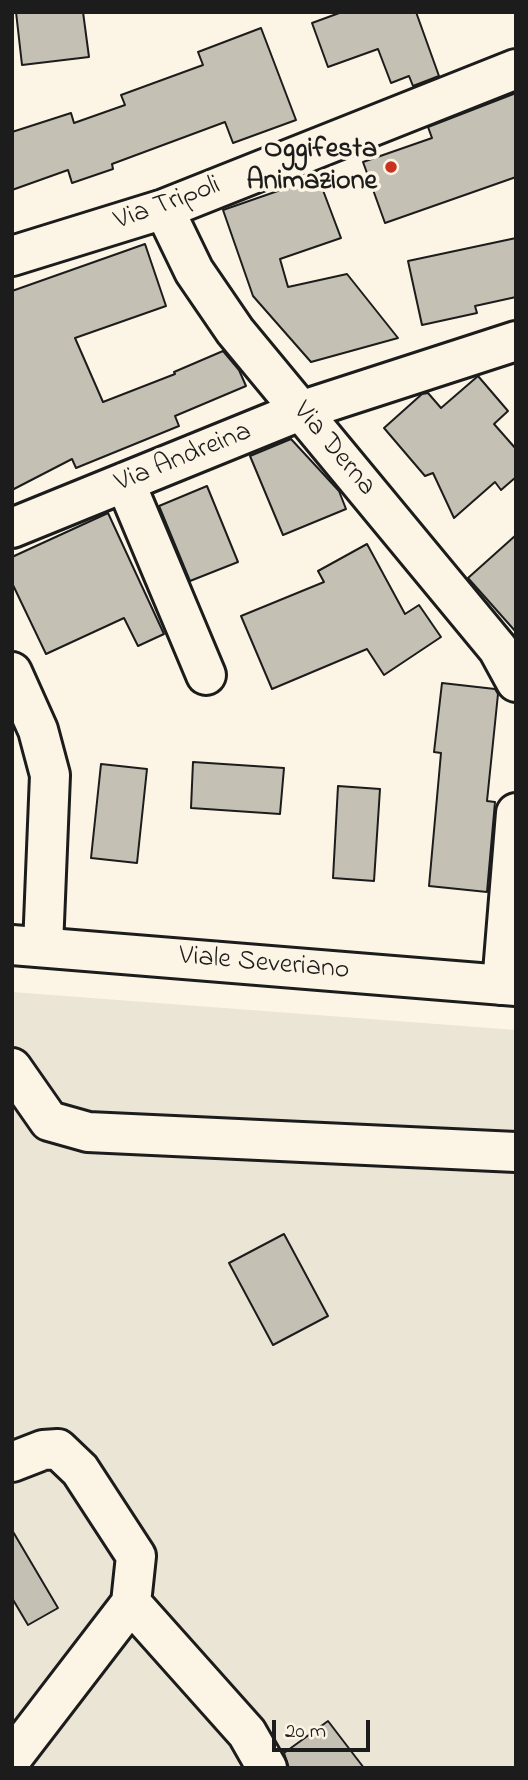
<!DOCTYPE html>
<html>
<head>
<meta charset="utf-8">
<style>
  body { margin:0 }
  #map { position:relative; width:528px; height:1780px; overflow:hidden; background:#fcf5e5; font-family:"Indie Flower",sans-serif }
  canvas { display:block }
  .frame { position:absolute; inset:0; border:14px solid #1c1c1c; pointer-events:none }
  .scale { position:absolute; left:272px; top:1720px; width:98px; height:32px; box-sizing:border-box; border:4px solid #1c1c1c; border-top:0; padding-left:9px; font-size:21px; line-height:24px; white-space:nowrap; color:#1c1c1c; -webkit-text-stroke:5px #fcf5e5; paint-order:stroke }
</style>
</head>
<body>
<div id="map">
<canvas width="528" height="1780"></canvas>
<div class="frame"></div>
<div class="scale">20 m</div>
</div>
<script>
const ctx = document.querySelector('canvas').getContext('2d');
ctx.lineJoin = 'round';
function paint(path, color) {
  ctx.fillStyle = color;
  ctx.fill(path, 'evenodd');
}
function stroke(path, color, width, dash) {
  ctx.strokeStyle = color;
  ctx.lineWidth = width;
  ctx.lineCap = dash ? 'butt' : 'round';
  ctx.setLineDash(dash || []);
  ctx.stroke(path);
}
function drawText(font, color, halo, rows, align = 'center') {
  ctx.font = font + ' "Indie Flower",sans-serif';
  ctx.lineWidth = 7;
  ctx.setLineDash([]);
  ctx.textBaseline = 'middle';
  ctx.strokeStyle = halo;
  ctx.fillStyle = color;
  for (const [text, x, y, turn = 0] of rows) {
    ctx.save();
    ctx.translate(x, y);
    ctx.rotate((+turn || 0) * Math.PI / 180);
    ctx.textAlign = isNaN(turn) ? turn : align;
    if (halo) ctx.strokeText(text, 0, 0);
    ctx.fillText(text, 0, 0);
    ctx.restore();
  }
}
paint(new Path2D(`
  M12,992l504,38v738h-504z`), '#ebe5d6');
const building = new Path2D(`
  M16,12h67l6,45 -67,8z
  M342,12h74l23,64 -26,10 -4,-10 -18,7 -13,-34 -50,18 -16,-44z
  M261,28l35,92 -63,23 -8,-21 -113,42 1,5 -41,14 -4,-13 -56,20v-58l59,-19 3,10 51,-18 -4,-10 82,-30 -5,-13z
  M516,93v84l-131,46 -22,-61 69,-24 -4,-11z
  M318,177l23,61 -61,21 8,28 59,-13 51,64 -87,24 -58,-66 -30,-86z
  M516,238v59l-41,9 2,7 -55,12 -14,-64z
  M145,244l21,62 -91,32 28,64 72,-28 -1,-2 49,-21 16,19 7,16 -71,30 4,10 -103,42 -4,-9 -60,31v-199z
  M478,376l30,35 -14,13 22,25v28l-15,13 -6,-8 -41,36 -21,-45 -8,3 -41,-48 38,-34 6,-1 13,15z
  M291,439l48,52 7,18 -63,26 -33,-79z
  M207,486l31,76 -48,19 -31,-75z
  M108,513l56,121 -26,12 -14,-28 -78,36 -34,-71v-26z
  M516,535v97l-48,-54z
  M367,544l38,70 14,-9 22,32 -57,38 -17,-26 -95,40 -31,-73 83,-34 -6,-11z
  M442,683l53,6 3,5 -11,107 8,1 -8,90 -58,-6 12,-133 -7,-1z
  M193,762l91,6 -4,46 -89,-6z
  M101,764l46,5 -10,94 -46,-5z
  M338,786l42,3 -6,92 -41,-3z
  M284,1234l44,82 -55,29 -44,-82z
  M12,1530l46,78 -30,17 -16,-27z
  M328,1721l36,47h-75l-5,-15z`);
paint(building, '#c4c0b3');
stroke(building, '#1c1c1c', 2);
const minor = new Path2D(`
  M164,209l30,62 41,60 263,318 18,33
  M12,256l152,-47 352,-140
  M125,482l81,193
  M12,528l288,-117 216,-70
  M12,672l26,58 12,45 -7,172
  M502,985l14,-172
  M12,1068l37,53 39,11 428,20
  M12,1462l31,-12 15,-1 22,21 56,86 -5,47 -119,155
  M131,1603l116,130 20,35`);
const major = new Path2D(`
  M12,945l504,41`);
stroke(minor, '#1c1c1c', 44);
stroke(major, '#1c1c1c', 44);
stroke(minor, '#fcf5e5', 38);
stroke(major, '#fcf5e5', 38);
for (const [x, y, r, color] of [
  [391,167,7,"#c8321e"]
]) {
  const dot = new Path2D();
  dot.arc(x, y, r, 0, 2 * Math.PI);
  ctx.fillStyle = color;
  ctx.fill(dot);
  stroke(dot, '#fcf5e5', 2.5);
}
drawText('bold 28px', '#1c1c1c', '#fcf5e5', [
  ["Oggifesta",377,151],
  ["Animazione",377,183]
], 'right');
drawText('28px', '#1c1c1c', '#fcf5e5', [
  ["Via Tripoli",168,205,-20],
  ["Via Derna",333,450,50],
  ["Via Andreina",184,459,-22],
  ["Viale Severiano",264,965,5]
]);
</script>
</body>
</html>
